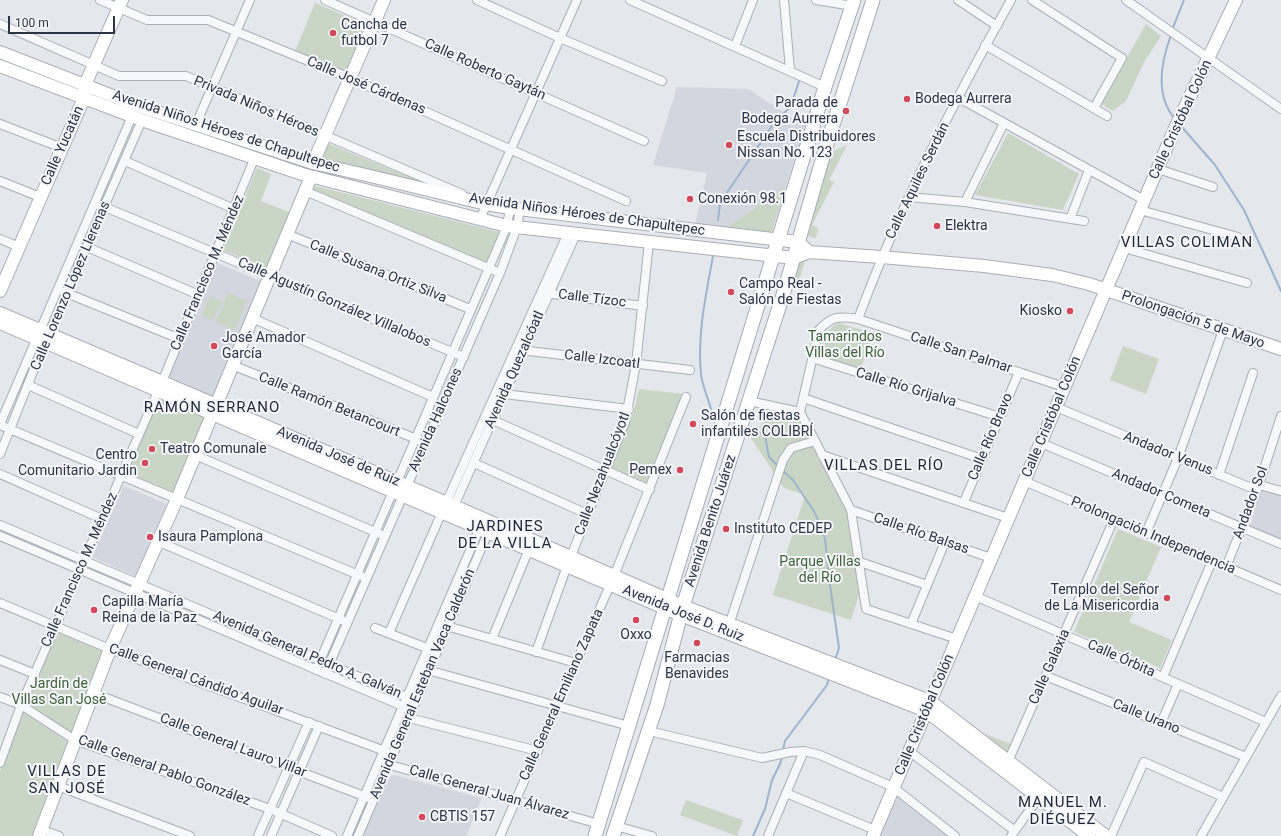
<!DOCTYPE html>
<html>
<head>
<meta charset="utf-8">
<style>
  body { margin:0 }
  #map { position:relative; width:1281px; height:836px; overflow:hidden; background:#e4e7ec; font-family:Roboto,sans-serif }
  canvas { display:block }
  .scale { position:absolute; left:8px; top:16px; width:107px; height:18px; box-sizing:border-box; border:2px solid #2b3445; border-top:0; padding-left:5px; font-size:12px; line-height:14px; white-space:nowrap; color:#2b3445; -webkit-text-stroke:3px #f4f6f9; paint-order:stroke }
</style>
</head>
<body>
<div id="map">
<canvas width="1281" height="836"></canvas>
<div class="scale">100 m</div>
</div>
<script>
const ctx = document.querySelector('canvas').getContext('2d');
ctx.lineJoin = 'round';
function paint(path, color) {
  ctx.fillStyle = color;
  ctx.fill(path, 'evenodd');
}
function stroke(path, color, width, dash) {
  ctx.strokeStyle = color;
  ctx.lineWidth = width;
  ctx.lineCap = dash ? 'butt' : 'round';
  ctx.setLineDash(dash || []);
  ctx.stroke(path);
}
function drawText(font, color, halo, rows, align = 'center') {
  ctx.font = font + ' Roboto,sans-serif';
  ctx.lineWidth = 4;
  ctx.setLineDash([]);
  ctx.textBaseline = 'middle';
  ctx.strokeStyle = halo;
  ctx.fillStyle = color;
  for (const [text, x, y, turn = 0] of rows) {
    ctx.save();
    ctx.translate(x, y);
    ctx.rotate((+turn || 0) * Math.PI / 180);
    ctx.textAlign = isNaN(turn) ? turn : align;
    if (halo) ctx.strokeText(text, 0, 0);
    ctx.fillText(text, 0, 0);
    ctx.restore();
  }
}
paint(new Path2D(`
  M677,87l71,2 57,37 -19,60 -60,42 -31,-3 12,-52 -54,-8z
  M217,263l46,19 -52,117 -43,-19z
  M124,486l43,18 -31,72 -44,-19z
  M1261,489l20,6v45l-31,-13z
  M394,775l88,23 -16,38h-105l25,-58z
  M894,794l53,42h-70z`), '#d2d6de');
paint(new Path2D(`
  M315,3l52,22 -21,48 -51,-22z
  M1146,24l15,12 -17,26 -18,39 -13,10 -12,-7z
  M1008,133l71,41 -16,36 -88,-15z
  M324,142l115,47 -122,-30z
  M847,145l-18,35 5,2 -22,43 6,3 -2,10 -6,-1 -3,-3 25,-82z
  M257,168l14,6 -10,27 28,11 -23,56 -43,-18z
  M312,185l187,47 -12,31 -177,-74z
  M786,186l-15,48 -45,-6z
  M805,261l-8,26h-4l6,-24z
  M228,293l19,7 -12,30 -19,-8z
  M210,296l12,5 -9,20 -11,-5z
  M839,323l33,10 -11,36 -42,-12c4,-15 5,-27 20,-34z
  M1123,346l36,13 -13,35 -36,-14z
  M639,389l44,5 -34,92 -39,-16 24,-60z
  M159,396l48,20 -35,79 -48,-21z
  M776,414l24,8 50,93 11,73 -10,32 -78,-25 32,-100 -21,-7 -33,-50 14,-18z
  M1118,529l43,18 -32,75 43,18 -12,28 -86,-36z
  M55,631l50,20 -34,84 -46,-32z
  M22,712l46,30 -33,94h-35v-65z
  M972,729l39,15 -4,9z
  M686,800l57,20 -6,16 -57,-21z`), '#c9d6c5');
stroke(new Path2D(`
  M1172,30l12,-30
  M1171,35c-10,27 -16,61 4,84
  M1181,126l34,39 29,45 37,81
  M718,220l2,-17 54,-80 17,-17 9,-28
  M711,409c-3,-11 -9,-24 -10,-35 -4,-40 5,-79 12,-118
  M751,427l14,9 4,21 9,9
  M783,471l10,9 22,33 10,26 4,39 10,70 -4,12
  M783,750l2,-9 42,-56 2,-8
  M753,836l12,-27 7,-29 8,-16 2,-7`), '#9fb4cc', 2);
const street = new Path2D(`
  M100,0l47,20h61l142,58 276,123
  M325,0l319,141
  M477,0l83,38 102,43
  M630,0l195,87
  M784,0l6,70
  M816,0l37,6
  M958,0l39,26
  M1032,0l90,58 -28,50
  M1126,0l155,109
  M0,24l119,52h67l276,118
  M985,45l122,71
  M735,46l18,-46
  M959,98l185,102
  M0,124l62,24
  M196,124l54,-124
  M125,161l109,48
  M1158,169l55,18
  M0,181l40,16
  M305,191l195,82
  M909,197l56,5 119,19
  M965,202l39,-79
  M95,203l369,154
  M1140,210l98,27
  M480,219l97,-219
  M1070,219l19,-49
  M287,234l183,75
  M0,239l19,8
  M87,247l112,48
  M1124,248l123,35
  M64,292l116,47
  M545,293l98,13
  M252,318l181,79
  M858,319c41,-111 95,-216 153,-319
  M520,350l170,20
  M812,358l188,59
  M232,365l187,75
  M28,385l111,49
  M504,394l125,15
  M803,398l179,61
  M749,401l51,11
  M1056,407l193,80 10,-2 22,6
  M800,412l19,-82c13,-14 19,-14 39,-11l206,68
  M800,412l51,98 15,99 91,30
  M488,418l162,72
  M0,424l132,-308
  M0,425l361,151
  M1041,443l240,101
  M0,454l45,-112 97,-222
  M195,455l185,79
  M822,455l186,63
  M474,463l113,51
  M0,474l102,45
  M1219,475l34,-102
  M1024,481l257,109
  M964,502l55,-130
  M446,503l122,-270
  M454,506l122,-272
  M851,510l140,48
  M0,525l416,176
  M1146,533l32,-75 45,-128
  M0,536l412,174
  M157,541l185,79
  M860,562l67,23
  M1226,567l33,-82 22,-69
  M975,596l291,126
  M0,603l110,46 283,105
  M911,624l34,-82
  M443,625l133,38
  M375,628l57,22
  M728,628l55,-168 8,-12 24,-7
  M389,633l53,-121
  M492,639l37,-90
  M536,652l31,-86 58,-144 11,-58 13,-122
  M0,660l35,14
  M424,669l205,57
  M316,670l191,-444 3,-18
  M325,674l175,-401 17,-46 3,-18
  M1046,676l200,81
  M1163,677l49,-116
  M93,693l276,105
  M0,697l21,8 54,35 195,69 62,27
  M409,718l129,33
  M1161,723l17,-39
  M649,731l113,27 28,-6 14,-1 16,4 73,32 62,49
  M909,751l106,80
  M0,763l21,-58 141,-323 93,-225
  M383,763l216,61
  M1007,764l107,-245
  M58,786l132,50
  M786,793l89,37
  M616,826l36,10
  M42,830l17,6
  M258,836l51,-114
  M271,836l48,-110
  M347,836l134,-311
  M358,836l132,-308
  M500,836l114,-260 72,-179
  M768,836l36,-85
  M1011,836l28,-39
  M1111,836l33,-74 79,35
  M1201,836l80,-140`);
const secondary = new Path2D(`
  M0,52l136,53 177,58 53,12 120,29 24,4 288,34 8,7
  M0,66l142,54 160,54 205,52 287,32 15,-6 72,5 103,9 68,9 37,9 192,65
  M313,163l71,-163
  M0,291l84,-193 1,-13 37,-85
  M0,313l454,193 229,100 247,95 176,135
  M0,323l681,292 245,96 163,125
  M39,836l71,-187 67,-150 134,-322
  M873,836l302,-708 61,-128`);
const primary = new Path2D(`
  M595,836l230,-749 29,-87
  M613,836l44,-131 26,-99 100,-311 42,-145 48,-150`);
stroke(street, '#a9aeb7', 10);
stroke(secondary, '#a9aeb7', 14);
stroke(primary, '#a3abb8', 15);
stroke(street, '#f7f8fa', 8);
stroke(secondary, '#fff', 12);
stroke(primary, '#fff', 13);
for (const [x, y, r, color] of [
  [333,33,4,"#d1495b"],
  [907,99,4,"#d1495b"],
  [846,111,4,"#d1495b"],
  [729,145,4,"#d1495b"],
  [690,199,4,"#d1495b"],
  [937,226,4,"#d1495b"],
  [731,292,4,"#d1495b"],
  [1070,311,4,"#d1495b"],
  [214,346,4,"#d1495b"],
  [693,424,4,"#d1495b"],
  [152,449,4,"#d1495b"],
  [145,463,4,"#d1495b"],
  [680,470,4,"#d1495b"],
  [726,529,4,"#d1495b"],
  [150,537,4,"#d1495b"],
  [1167,598,4,"#d1495b"],
  [94,610,4,"#d1495b"],
  [636,620,4,"#d1495b"],
  [697,643,4,"#d1495b"],
  [422,817,4,"#d1495b"]
]) {
  const dot = new Path2D();
  dot.arc(x, y, r, 0, 2 * Math.PI);
  ctx.fillStyle = color;
  ctx.fill(dot);
  stroke(dot, '#f4f6f9', 1.5);
}
drawText('14px', '#2b3445', '#f4f6f9', [
  ["Cancha de",341,25],
  ["futbol 7",341,41],
  ["Bodega Aurrera",915,99],
  ["Parada de",838,103,"right"],
  ["Bodega Aurrera",838,119,"right"],
  ["Escuela Distribuidores",737,137],
  ["Nissan No. 123",737,153],
  ["Conexión 98.1",698,199],
  ["Elektra",945,226],
  ["Campo Real -",739,284],
  ["Salón de Fiestas",739,300],
  ["Kiosko",1062,311,"right"],
  ["José Amador",222,338],
  ["García",222,354],
  ["Salón de fiestas",701,416],
  ["infantiles COLIBRÍ",701,432],
  ["Teatro Comunale",160,449],
  ["Centro",137,455,"right"],
  ["Comunitario Jardin",137,471,"right"],
  ["Pemex",672,470,"right"],
  ["Instituto CEDEP",734,529],
  ["Isaura Pamplona",158,537],
  ["Templo del Señor",1159,590,"right"],
  ["de La Misericordia",1159,606,"right"],
  ["Capilla María",102,602],
  ["Reina de la Paz",102,618],
  ["Oxxo",636,635,"center"],
  ["Farmacias",697,658,"center"],
  ["Benavides",697,674,"center"],
  ["CBTIS 157",430,817]
], 'left');
drawText('14px', '#2b3445', '#f4f6f9', [
  ["Calle Roberto Gaytán",485,70,24],
  ["Calle José Cárdenas",366,86,23],
  ["Privada Niños Héroes",256,107,23],
  ["Calle Cristóbal Colón",1181,120,-65],
  ["Avenida Niños Héroes de Chapultepec",226,132,18],
  ["Calle Yucatán",63,146,-66],
  ["Calle Aquiles Serdán",918,181,-64],
  ["Avenida Niños Héroes de Chapultepec",587,215,8],
  ["Calle Susana Ortiz Silva",378,272,22],
  ["Calle Francisco M. Méndez",208,273,-67],
  ["Calle Lorenzo López Llerenas",71,286,-67],
  ["Calle Tízoc",592,299,7],
  ["Calle Agustín González Villalobos",334,303,23],
  ["Prolongación 5 de Mayo",1193,320,19],
  ["Calle San Palmar",961,353,18],
  ["Calle Izcoatl",602,360,7],
  ["Avenida Quezalcóatl",515,370,-66],
  ["Calle Río Grijalva",906,388,17],
  ["Calle Ramón Betancourt",329,405,22],
  ["Calle Cristóbal Colón",1052,417,-67],
  ["Avenida Halcones",436,420,-66],
  ["Calle Río Bravo",991,437,-67],
  ["Andador Venus",1168,454,22],
  ["Avenida José de Ruiz",338,457,23],
  ["Calle Nezahualcóyotl",603,474,-69],
  ["Andador Cometa",1161,494,23],
  ["Andador Sol",1251,503,-70],
  ["Avenida Benito Juárez",711,521,-72],
  ["Calle Río Balsas",921,534,19],
  ["Prolongación Independencia",1153,536,23],
  ["Calle Francisco M. Méndez",80,570,-66],
  ["Avenida José D. Ruiz",683,614,22],
  ["Avenida General Pedro A. Galván",307,655,23],
  ["Calle Órbita",1121,659,24],
  ["Calle Galaxia",1050,667,-66],
  ["Calle General Cándido Aguilar",196,680,20],
  ["Avenida General Esteban Vaca Calderón",423,684,-67],
  ["Calle General Emiliano Zapata",562,695,-66],
  ["Calle Cristóbal Colón",925,715,-67],
  ["Calle Urano",1146,717,22],
  ["Calle General Lauro Villar",233,746,21],
  ["Calle General Pablo González",164,771,20],
  ["Calle General Juan Álvarez",489,793,16]
]);
drawText('14px', '#3f6138', '#f4f6f9', [
  ["Tamarindos",845,337],
  ["Villas del Río",845,353],
  ["Parque Villas",820,562],
  ["del Río",820,578],
  ["Jardín de",59,684],
  ["Villas San José",59,700]
]);
ctx.letterSpacing = '1px';
drawText('15px', '#1d2536', '#f4f6f9', [
  ["VILLAS COLIMAN",1187,243],
  ["RAMÓN SERRANO",212,408],
  ["VILLAS DEL RÍO",884,466],
  ["JARDINES",505,527],
  ["DE LA VILLA",505,544],
  ["VILLAS DE",67,772],
  ["SAN JOSÉ",67,789],
  ["MANUEL M.",1063,803],
  ["DIÉGUEZ",1063,820]
]);
ctx.letterSpacing = '0px';
</script>
</body>
</html>
